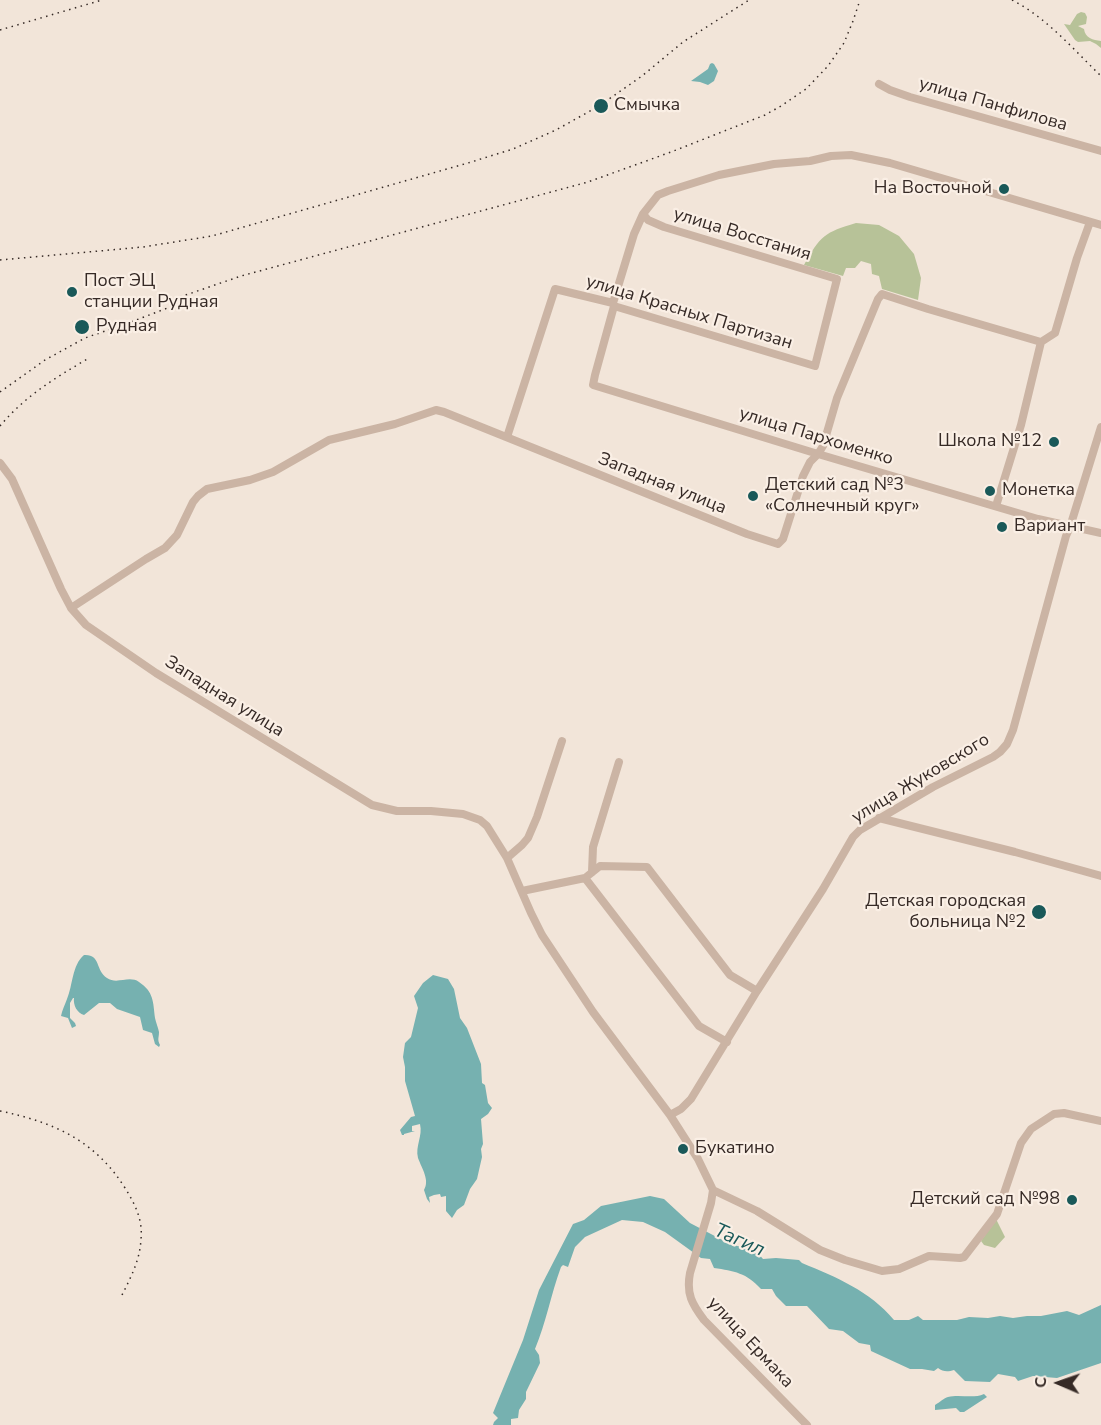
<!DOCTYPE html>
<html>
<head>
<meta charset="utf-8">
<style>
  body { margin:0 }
  #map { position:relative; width:1101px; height:1425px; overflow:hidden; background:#f2e5d9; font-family:"Nunito Sans",sans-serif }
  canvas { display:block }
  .north { position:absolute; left:1029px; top:1353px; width:60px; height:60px; -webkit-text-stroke:4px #faefe5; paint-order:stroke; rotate:272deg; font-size:16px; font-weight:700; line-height:24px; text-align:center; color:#362a26 }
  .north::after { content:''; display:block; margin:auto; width:21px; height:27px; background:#362a26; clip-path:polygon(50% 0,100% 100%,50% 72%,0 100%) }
</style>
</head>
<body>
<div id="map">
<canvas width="1101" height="1425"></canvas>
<div class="north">С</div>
</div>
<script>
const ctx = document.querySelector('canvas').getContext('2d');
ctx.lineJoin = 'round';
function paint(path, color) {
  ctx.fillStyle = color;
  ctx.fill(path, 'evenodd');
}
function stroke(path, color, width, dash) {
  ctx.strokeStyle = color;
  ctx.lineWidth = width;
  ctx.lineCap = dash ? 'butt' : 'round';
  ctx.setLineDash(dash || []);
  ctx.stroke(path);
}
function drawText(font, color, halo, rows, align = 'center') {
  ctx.font = font + ' "Nunito Sans",sans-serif';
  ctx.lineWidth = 4.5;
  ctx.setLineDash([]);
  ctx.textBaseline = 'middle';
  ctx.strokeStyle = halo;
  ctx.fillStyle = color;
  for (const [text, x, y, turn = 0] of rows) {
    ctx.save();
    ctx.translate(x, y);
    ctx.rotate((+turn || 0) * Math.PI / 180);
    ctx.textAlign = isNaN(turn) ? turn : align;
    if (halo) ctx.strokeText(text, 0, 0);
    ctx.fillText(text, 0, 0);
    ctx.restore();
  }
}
paint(new Path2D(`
  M1081,12l4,1 2,4 -1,7 -8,2 6,3c1,9 9,11 17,12v7l-5,-4 -6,-3 -12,1 -3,-2 -11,-16 6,1 7,-11z
  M856,223l23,2 20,11 15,18 7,24 -3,22 -36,-11 -3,-13 -7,-2 -1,-10 -10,-3 -6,7h-9l-3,8 -39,-11c16,-29 21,-33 52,-42z
  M996,1219l9,18 -10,11 -11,-3 -3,-4z`), '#b7c298');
paint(new Path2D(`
  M712,63l2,1 4,7 -4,10 -6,4 -8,-3 -9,-1 17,-12 2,-5z
  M84,955c17,-1 11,15 23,23 10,7 22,-3 32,4 15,10 14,20 16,36 1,5 3,9 4,14 0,6 -2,7 1,13l-1,2 -4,-3 -3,-11 -9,-3 -3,-13 -23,-8 -7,-6h-11l-15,12c-7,-2 -11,-10 -10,-17h-1l-3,5v15l5,5 1,3 -4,2 -4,-10 -7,-2c1,-6 4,-11 6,-17 6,-14 5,-34 17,-44z
  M433,975l15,4 6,10 6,29 7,10 14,36 1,19 3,2 3,18 4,5 -4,6 -7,5 2,25 -2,5 1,8 -5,22 -7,10 -6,16 -7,5 -5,8 -6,-7v-15l-5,1 -1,-3 -6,1 -5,2 1,6 -3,-4 -3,-9c6,-10 -2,-21 -6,-32 -3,-12 5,-22 2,-34l-8,2v5h3l-11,3v1h-2l-2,-5 11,-13 4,-1 -10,-35v-14l-2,-10 2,-14 6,-6 7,-29 -4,-12 9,-13z
  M650,1196l14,3 26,24 40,21 26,7 7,8 13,-1 23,2 3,3c34,14 68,28 92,57h15l9,-4 5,4h34l12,-3 19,1 12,-2 13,2 14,-2h14l26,-5 12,4 22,-10v58l-44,15 -24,-2 -15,5 -3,-4 -17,-3 -8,8 -25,-1 -11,-11c-6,2 -11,2 -16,-2l-4,3 -12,-2h-12l-39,-18 -1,-6 -11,-2 -16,-12 -14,-2 -22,-23h-21l-10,-10 -4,-7h-11c-14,-16 -27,-18 -47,-21l-4,-9 -9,-1 -36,-26 -22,-10 -21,-2 -37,17 -10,10 -7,20 -5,-2 -2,2c-10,27 -15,56 -26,82l4,6 1,8 -14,29v7l-7,11 -1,8 -7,1v6h-18l1,-3 4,-4 -5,-5 30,-73 16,-50 34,-66 11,-4 17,-14z
  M984,1394l3,3 -23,15h-4l-4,-4 -21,2v-5c5,-3 9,-7 13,-8 12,-3 25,2 36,-3z`), '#76b1b0');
stroke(new Path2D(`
  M879,84l11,6 20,7 191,54
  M613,303l21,-69 9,-20 15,-19 10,-4 51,-16 55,-11 36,-3 21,-5 20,-1 39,8 211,62
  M614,306l-19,69 -2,10 225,69 220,65 63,14
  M507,437l48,-148 58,14 1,3 201,60 22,-87 -173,-52 -16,-7 -5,-6
  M0,463l12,16 49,110 10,19 15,17 70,48 216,132 25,6h34l32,3 17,6 7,6 20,32 24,55 11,22 51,77 77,103 28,44 15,31 44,21 63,39 25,10 37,11 17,-2 30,-13 31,2 4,-1 33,-43 24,-71 10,-14 23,-15 10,-1 37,8
  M996,506l25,-81 20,-83 14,-9 22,-75 13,-36
  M71,608l75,-49 19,-11 12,-13 16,-33 5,-6 9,-7 43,-9 23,-8 56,-32 66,-16 41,-14 8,2 303,122 31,10 5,-5 20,-63 7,-14 8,-8 5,-8 14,-48 41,-99 4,-5 46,15 113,33
  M879,818l136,34 86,24
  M507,858l15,-13 6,-7 9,-21 25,-76
  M592,872l1,-25 26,-85
  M585,878l114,148 28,16
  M522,891l63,-13 15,-12 47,1 83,108 27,16
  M670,1115l11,-6 10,-10 66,-108 66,-102 30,-52 7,-7 73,-43 60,-30 7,-5 7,-8 6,-14 53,-194 4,-9 31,-100
  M713,1190l-2,13 -21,70c-4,21 2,31 14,47l103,105`), '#cbb4a4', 8);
stroke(new Path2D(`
  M1012,0c35,18 61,49 89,76
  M0,30l102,-30
  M0,260l143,-13 69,-11 256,-73 45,-14 43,-19 43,-24 43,-30 41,-34 66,-42
  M180,297l61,-21 347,-94 83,-30 94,-37 16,-9 25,-17 22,-23 16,-23 9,-22 7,-21
  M0,392l45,-32 40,-22 46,-16 60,-23
  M0,426c25,-30 55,-48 89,-68
  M0,1111c53,11 95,29 125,77 10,16 18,32 16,51 -1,21 -10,38 -19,56`), '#362a26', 1.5, [1.5, 4.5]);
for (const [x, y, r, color] of [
  [601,106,8,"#1a5959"],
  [1004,189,6,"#1a5959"],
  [72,292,6,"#1a5959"],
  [82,327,8,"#1a5959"],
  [1054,442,6,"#1a5959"],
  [990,491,6,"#1a5959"],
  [753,496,6,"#1a5959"],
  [1002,527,6,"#1a5959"],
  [1039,912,8,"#1a5959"],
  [683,1149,6,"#1a5959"],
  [1072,1200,6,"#1a5959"]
]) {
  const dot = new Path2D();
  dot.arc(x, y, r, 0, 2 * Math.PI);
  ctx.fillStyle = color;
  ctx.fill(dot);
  stroke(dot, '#faefe5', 2);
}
drawText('18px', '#362a26', '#faefe5', [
  ["улица Панфилова",993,105,16],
  ["улица Восстания",742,235,17],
  ["улица Красных Партизан",689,313,17],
  ["улица Пархоменко",816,437,17],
  ["Западная улица",662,484,22],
  ["Западная улица",224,697,32],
  ["улица Жуковского",921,779,-31],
  ["улица Ермака",750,1343,47]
]);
drawText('18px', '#362a26', '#faefe5', [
  ["Смычка",614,106],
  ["На Восточной",992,189,"right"],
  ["Пост ЭЦ",84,282],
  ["станции Рудная",84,303],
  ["Рудная",96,327],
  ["Школа №12",1042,442,"right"],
  ["Детский сад №3",765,486],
  ["«Солнечный круг»",765,507],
  ["Монетка",1002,491],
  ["Вариант",1014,527],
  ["Детская городская",1026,902,"right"],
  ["больница №2",1026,923,"right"],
  ["Букатино",695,1149],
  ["Детский сад №98",1060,1200,"right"]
], 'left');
drawText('italic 20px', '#1a5959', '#faefe5', [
  ["Тагил",739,1241,24]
]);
</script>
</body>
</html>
